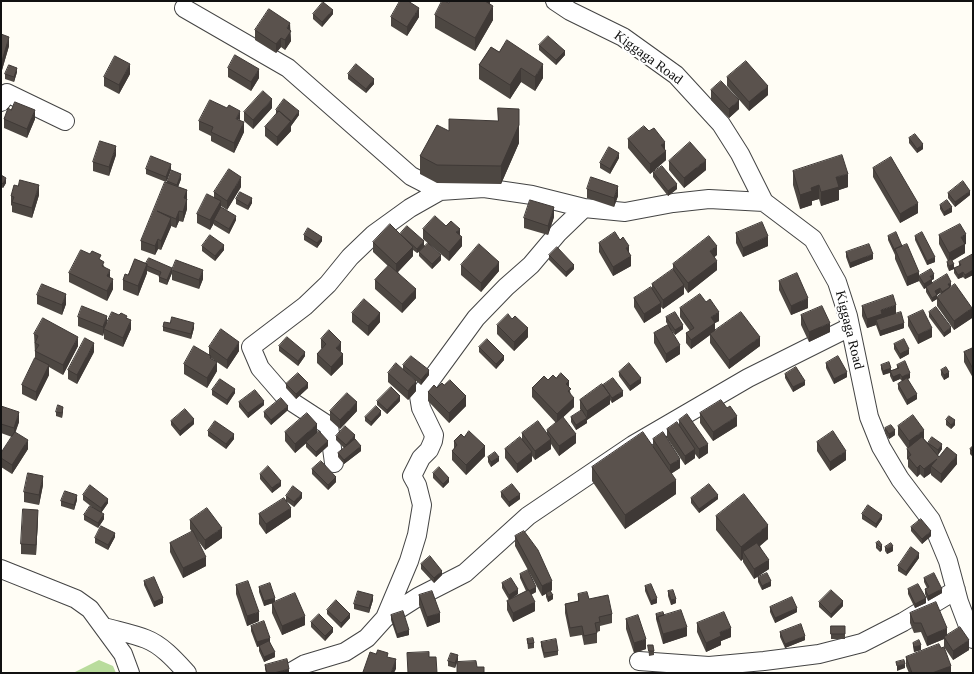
<!DOCTYPE html>
<html>
<head>
<meta charset="utf-8">
<style>
  body { margin:0 }
  #map { position:relative; width:974px; height:674px; overflow:hidden; background:#fffdf5; font-family:Georgia,serif }
  canvas { display:block }
  .frame { position:absolute; inset:0; border:2px solid #111; pointer-events:none }
</style>
</head>
<body>
<div id="map">
<canvas width="974" height="674"></canvas>
<div class="frame"></div>
</div>
<script>
const ctx = document.querySelector('canvas').getContext('2d');
ctx.lineJoin = 'round';
function paint(path, color) {
  ctx.fillStyle = color;
  ctx.fill(path, 'evenodd');
}
function stroke(path, color, width, dash) {
  ctx.strokeStyle = color;
  ctx.lineWidth = width;
  ctx.lineCap = dash ? 'butt' : 'round';
  ctx.setLineDash(dash || []);
  ctx.stroke(path);
}
function drawText(font, color, halo, rows, align = 'center') {
  ctx.font = font + ' Georgia,serif';
  ctx.lineWidth = 4;
  ctx.setLineDash([]);
  ctx.textBaseline = 'middle';
  ctx.strokeStyle = halo;
  ctx.fillStyle = color;
  for (const [text, x, y, turn = 0] of rows) {
    ctx.save();
    ctx.translate(x, y);
    ctx.rotate((+turn || 0) * Math.PI / 180);
    ctx.textAlign = isNaN(turn) ? turn : align;
    if (halo) ctx.strokeText(text, 0, 0);
    ctx.fillText(text, 0, 0);
    ctx.restore();
  }
}
paint(new Path2D(`
  M99,660l14,6 3,7h-43z`), '#b9dc9c');
const minor = new Path2D(`
  M555,1l15,10 53,26 53,38 45,49 19,30 24,48 49,37 24,43 11,34 21,101 12,30 19,32 31,41 17,41 11,41 14,37
  M184,8l104,60 123,108 29,15
  M1,102l6,-9 58,28
  M334,463l-5,-37 -43,-28 -26,-30 -9,-21 54,-41 23,-22 22,-27 24,-23 36,-26 30,-17 44,-3 48,7 52,13 41,4 48,-9 36,-4 55,3
  M1,569l75,30 14,10 33,45 7,19
  M385,618l33,-21 47,-24 63,-57 105,-71 115,-67 102,-51
  M104,627c14,4 29,7 42,12 16,6 30,22 41,34
  M639,661l70,5 55,-5 55,-7 43,-11 41,-21 53,-32
  M293,673v-2l12,-7 40,-12 22,-14 18,-20 24,-57 8,-26 5,-30 -5,-20 -5,-9 9,-18 8,-8 4,-9 1,-6 -13,-27 -2,-12 57,-78 30,-31 25,-22 27,-32 26,-25`);
stroke(minor, '#444', 20);
stroke(minor, '#fff', 18);
paint(new Path2D(`
  M490,1v3l3,16 -18,31 -40,-23v-13l14,-12z
  M313,14h20l-11,13 -9,-8z
  M391,17h28l-12,19 -16,-10z
  M255,30l35,1 1,10 -6,9 -4,-3 -5,6 -21,-13z
  M1,34l8,12 -7,24h-1z
  M539,45l26,10 -9,10 -17,-15z
  M491,47l52,31 -8,13 -14,-9 -11,17 -31,-20v-14z
  M228,68l31,10 -8,13 -23,-14z
  M17,72l-3,10 -9,-3v-5z
  M130,74l-11,20 -15,-8v-9z
  M348,74l26,10 -8,9 -18,-14z
  M727,77l41,18 -19,16 -22,-25z
  M711,90l28,19 -10,9 -18,-18z
  M272,108l-19,21 -9,-8v-9z
  M11,110l24,9 -8,19 -23,-10v-9z
  M276,110l23,5 -8,11v5l-14,15 -12,-10v-9l11,-12z
  M240,120l4,12 -10,21 -23,-12v-5l-12,-6v-9z
  M519,127v16l-18,41 -64,-1 -17,-9v-18l29,-25z
  M649,131l16,19 1,10 -16,14 -22,-26v-9z
  M909,138l14,11 -6,4 -8,-10z
  M116,155l-7,21 -16,-5v-9z
  M619,158l-9,16 -10,-6v-5z
  M669,161l37,9 -22,18 -15,-18z
  M873,168l45,45 -18,10 -27,-46z
  M146,169h25l-5,13 -20,-8z
  M793,171l55,16 -9,3v10l-18,6 -2,-7 -7,2v4l-12,4 -7,-24z
  M653,172l24,17 -9,7 -15,-19z
  M1,175l5,8 -3,5 -2,-1z
  M181,179l-3,8 9,3v19l-4,13 -4,-1 -3,7 -5,-2 -10,24 -3,-1 -3,6 -14,-5v-9l26,-60z
  M241,187l-14,23 -6,-4v2l15,12 -7,14 -15,-9v-2l-4,7 -13,-7v-9l17,-17v-5z
  M587,189l31,7 -4,11 -27,-9z
  M948,193l22,2 -15,12 -7,-9z
  M39,195l-7,23 -20,-6v-6l-1,-1v-9z
  M236,199l16,4 -4,7 -12,-6z
  M940,205l12,7 -8,4 -4,-7z
  M554,217l-6,18 -24,-7v-10z
  M446,226l14,9 2,11 -13,15 -26,-22v-10z
  M736,233l32,13 -25,11 -7,-14z
  M400,234l24,11 17,15 -9,9 -13,-13v-4l-2,1 -4,-3v6l-15,16 18,26 -14,15 -27,-24v-9l13,-14 -15,-14v-10z
  M304,235l18,6 -5,7 -13,-8z
  M939,235l27,9h-1v9l-13,8 2,8 -5,2 -2,-5v-4l1,-1 -9,-17z
  M888,236l14,10 17,30 15,3 -2,1v3l19,3 -1,1 22,31 -18,12 -17,-24v-9l4,-3 -1,-1 -3,2v4l-5,3 -6,-10v-4l-2,1 -5,-8 -12,5 -12,-27v-4l-7,-15z
  M915,236l20,26 -8,3 -12,-25z
  M620,240l9,13 2,13 -18,10 -14,-24v-9z
  M202,246l22,4 -9,11 -13,-10z
  M846,252l27,7 -23,9 -4,-11z
  M973,254v21l-8,4 -2,-2 -5,2 -4,-6v-5l5,-2v-4z
  M549,255l25,14 -8,8 -17,-17z
  M717,255l-3,2 3,13 -29,23 -4,-6v7l-21,15 -2,-2v5l-17,11 -10,-16v-9l18,-10v-4l21,-14v-6z
  M135,259l37,14 -5,12 -8,-3v-6l-12,-5v2l-9,23 -15,-6v-10l5,-5z
  M101,260l9,18 3,11 -6,12 -38,-19v-9z
  M461,265l38,6 -18,21 -20,-17z
  M172,270l31,9 -4,10 -27,-9z
  M779,281l29,27 -17,7 -12,-25z
  M37,295l29,9 -4,11 -25,-11z
  M862,306l34,8 8,14 -24,8 -4,-11 -9,3 -5,-12z
  M680,308l39,13 -4,2v8l45,15 -31,23 -19,-26v-8l-19,14 -5,-6v-10l4,-2 -10,-14z
  M929,312l22,20 -7,5 -15,-20z
  M352,313l28,9 -12,14 -16,-14z
  M801,315l29,17 -21,10 -8,-17z
  M78,317l29,6 20,-5 4,11 -8,18 -19,-8v-7l-1,4 -25,-10z
  M666,317l17,12 -8,6 -4,-5 9,24 -14,9 -12,-20v-10l14,-8 -2,-3z
  M908,317l24,20 -14,7 -10,-18z
  M170,323l24,5 -3,11 -28,-8v-4z
  M497,325l31,12 -14,14 -17,-17z
  M34,334l44,12 -15,29 -14,-8v8l-13,26 -14,-7v-9l13,-27v-5z
  M321,339l20,12 -1,1 3,12 -12,12 -14,-13v-9l5,-5 -1,-1z
  M894,344l15,10 -9,5 -6,-10z
  M279,346l26,10 -7,10 -19,-15z
  M209,347l30,4 -12,18 -16,-11 6,13 -10,17 -23,-14v-10l25,-9z
  M479,347l25,13 -8,9 -17,-17z
  M973,348v30l-9,-16v-10z
  M94,352l-17,32 -9,-5v-9z
  M826,363l21,14 -13,7 -8,-16z
  M403,365l26,10 -8,10 -13,-11 8,17 -8,9 -20,-18v-9l15,-3z
  M881,365l10,6 6,-3v-3l13,13 -2,1 9,20 -10,6 -9,-16v-5l4,-3 -2,-2 -7,3 -3,-6v-3l-7,2 -2,-6z
  M941,370l8,7 -5,3 -3,-5z
  M619,372l22,11 -11,8 -11,-15z
  M785,374l20,11 -12,7 -8,-14z
  M556,378l13,9 5,20 -14,13 16,23 -17,13 -8,-12v5l-16,11 -3,-4v5l-15,12 -12,-15v-9l17,-10v-6l25,1v-4l9,-7 -24,-26v-9l16,-8z
  M286,384l22,4 -12,11 -10,-11z
  M603,385l20,11 -11,7 -2,-3v4l-23,16v-1v4l-11,7 -5,-8v-5l10,-6 -1,-2v-9z
  M437,388l29,18 -17,17 -21,-22v-9z
  M212,390l23,3 -8,12 -15,-10z
  M377,401h23l-13,13 -10,-9z
  M239,402l25,3 -16,13 -9,-11z
  M1,406l18,16 -4,10 13,17 -16,25 -11,-7v-14l11,-16 -11,-4z
  M288,410l-17,15 -7,-8v-5z
  M63,411l-1,7 -6,-2v-4z
  M330,411h27l-17,18 -10,-9z
  M700,413l37,13 -24,15 -13,-18z
  M381,415l-10,11 -6,-5v-4z
  M679,420l29,33 -9,6 -4,-5v4l-10,7 -18,-27v-9l12,-4z
  M946,420l9,5 -4,4 -5,-4z
  M171,421l23,3 -14,12 -9,-11z
  M898,426l26,13 4,4 14,6 -4,6 1,2 18,7 -16,19 -10,-8v-2l-7,5 -4,-4 -3,3 -9,-10v-7l-1,-1v-10h1l-10,-14z
  M885,428l10,7 -6,4 -4,-6z
  M208,431l26,8 -8,10 -18,-13z
  M285,432h32l11,14 -12,11 -10,-10v-4l-11,10 -10,-12z
  M336,436l19,4 6,11 -17,13 -6,-7v-4l6,-5 -8,-8z
  M464,437l21,19 -19,19 -14,-15v-9l2,-2v-8z
  M653,439l27,29 -9,6 5,20 -51,35 -33,-48v-14l61,-20z
  M817,442l29,18 -16,11 -13,-20z
  M973,446v11l-3,-3v-5z
  M488,457l11,4 -8,6 -3,-5z
  M312,469l24,13 -8,8 -16,-16z
  M433,473l16,9 -6,6 -10,-10z
  M260,474l21,12 -9,7 -12,-14z
  M43,485l-4,20 -15,-3v-10z
  M501,492l19,7 -11,8 -8,-10z
  M83,495l25,8 -7,10 3,6 -6,9 -14,-8v-5l13,-4 -14,-11z
  M286,496l16,2 -8,9 -8,-6 5,16 -25,17 -7,-10v-10l27,-14z
  M691,498l27,1 -19,14 -8,-10z
  M77,500l-3,10 -13,-4v-5z
  M862,514l20,5 -6,9 -14,-9z
  M716,516l52,23 -8,7 9,23 -15,10 -11,-17v-3l-2,2 -25,-31z
  M38,519l-2,36 -15,-1v-10z
  M190,520l32,18 -17,12 -9,-12 10,28 -23,12 -13,-26v-9l22,-11 -2,-3z
  M911,527l20,9 -9,8 -11,-13z
  M515,536l37,54 -1,1 2,8 -5,3 -2,-5v-3l-4,2 -27,-50z
  M115,537l-7,13 -13,-7v-5z
  M876,543l6,7 -2,2 -4,-4z
  M885,547l8,4 -6,3 -2,-3z
  M919,558l-13,18 -8,-5v-5z
  M421,564l21,11 -8,8 -13,-14z
  M520,574l16,18 -5,3 4,16 -22,11 -6,-12v-9l2,-1 -7,-12v-5l16,11 -8,5 16,-8 -6,-13z
  M758,577l13,9 -9,4 -4,-8z
  M924,578l18,15 -14,8 -3,-7v-5l2,-1 -3,-6z
  M144,581l19,22 -9,4 -10,-22z
  M236,585l23,36 -12,5 -11,-32z
  M645,586l12,17 -6,2 -6,-14z
  M259,587l16,15 30,23 -23,10 -10,-22v-10h1l-9,3 -5,-14z
  M908,589l18,14 -11,5 -7,-14z
  M668,591l8,12 -5,2 -3,-9z
  M578,594l11,5 23,15v9l-12,3v5l-3,1v11l-13,2 -2,-10 -12,2 -5,-24v-9l13,-3z
  M419,595l21,27 -13,5 -8,-22z
  M373,600l-4,13 -15,-4v-5z
  M819,602l24,4 -12,12 -12,-11z
  M770,607l27,5 -22,11 -5,-11z
  M327,610l23,8 -9,10 -14,-14z
  M910,613l37,22 22,15 -16,10 -9,-13v-8l-17,7 -6,-14 -7,1 -4,-10z
  M656,614l8,1 23,21 -24,8 -7,-25z
  M391,615l18,20 -12,3 -6,-18z
  M626,619l20,30 -12,4 -8,-24z
  M311,622l22,10 -8,9 -14,-14z
  M697,623l34,14 -10,4v4l-15,7 -9,-20z
  M251,626l19,16 5,15 -11,5 -5,-11v-5l-2,1 -6,-16z
  M831,626h14v13h-14z
  M780,632l25,8 -20,8 -5,-11z
  M527,639l7,4v5l-6,1z
  M541,642l17,9v4l-14,3 -3,-12z
  M913,643l8,7 -7,2 -1,-5z
  M648,645l6,6v4l-5,1z
  M941,648l10,25h-42l-3,-7v-9z
  M458,660l-1,2 20,5 7,6h-27v-11l-2,6 -7,-2v-5z
  M265,665l24,8h-23l-1,-4z`), '#4d4742');
paint(new Path2D(`
  M485,1h5v6z
  M493,6v14l-18,31v-13z
  M419,8v9l-12,19v-9z
  M333,10v4l-11,13v-5z
  M290,23l1,18 -6,9v-10l2,-12z
  M9,37v9l-7,24v-9z
  M281,38v9l-5,6v-9z
  M565,51v4l-9,10v-5z
  M130,64v10l-11,20v-9z
  M543,64v14l-8,13v-14z
  M17,68v4l-3,10v-5z
  M521,68v14l-11,17v-14z
  M259,69v9l-8,13v-9z
  M374,79v5l-8,9v-4z
  M768,86v9l-19,16v-9z
  M272,99v9l-19,21v-9z
  M739,100v9l-10,9v-9z
  M519,109v34l-18,41v-18z
  M35,110v9l-8,19v-9z
  M240,111v9l-4,-1z
  M299,111v4l-8,11v-4z
  M291,121v10l-14,15v-9z
  M244,122v10l-10,21v-10z
  M665,142v9l-4,-6z
  M923,144v5l-6,4v-4z
  M116,146v9l-7,21v-9z
  M666,151v9l-16,14v-10z
  M619,153v5l-9,16v-5z
  M706,160v10l-22,18v-10z
  M171,164v5l-5,13v-5z
  M181,174v5l-4,11v-5z
  M848,174v13l-9,3v10l-18,6v-14l15,-15z
  M241,177v10l-14,23v-9z
  M6,178v5l-3,5v-4z
  M677,184v5l-9,7v-5z
  M39,185v10l-7,23v-10z
  M819,185v14l-7,2v4l-12,4v-14l11,-7z
  M618,186v10l-4,11v-9z
  M187,190v9l-3,-1z
  M970,191v4l-15,12v-5z
  M252,198v5l-4,7v-4z
  M187,199v10l-4,13v-10z
  M221,201v9l-7,10v3l-4,7v-10z
  M918,203v10l-18,10v-9z
  M554,207v10l-6,18v-9z
  M952,207v5l-8,4v-4z
  M179,211v10l-3,7v-9z
  M236,216v4l-7,14v-5z
  M171,218v9l-10,23v-9z
  M460,229v9l-4,-6z
  M966,234v10l-5,2v-9z
  M768,236v10l-25,11v-9z
  M322,237v4l-5,7v-5z
  M462,237v9l-13,15v-9z
  M158,239v10l-3,6v-9z
  M424,241v4l-7,8v-4z
  M965,244v9l-16,9v-9z
  M224,245v5l-9,11v-5z
  M629,246v10l-3,-8z
  M717,246v9l-7,6v-10z
  M413,247v9l-17,18v-10z
  M873,254v5l-23,9v-5z
  M441,255v5l-9,9v-5z
  M631,256v10l-18,10v-9z
  M935,257v5l-8,3v-4z
  M717,261v9l-29,23v-10z
  M499,262v9l-18,21v-9z
  M147,264v9l-9,23v-10z
  M954,264v5l-5,2v-5z
  M574,265v4l-8,8v-5z
  M172,268v5l-5,12v-5z
  M110,270v9l-3,-3z
  M203,270v9l-4,10v-9z
  M973,270v5l-8,4v-4z
  M919,272v9l-12,5v-9z
  M963,272v5l-5,2v-4z
  M934,274v5l-2,1v4l-8,5v-5l6,-8z
  M113,279v10l-6,12v-10z
  M951,282v4l-3,2v-4z
  M684,285v9l-21,15v-9z
  M940,288v5l-3,2v4l-5,3v-4l3,-7z
  M416,289v9l-14,15v-9z
  M66,294v10l-4,11v-10z
  M808,298v10l-17,7v-9z
  M661,303v9l-17,11v-9z
  M896,305v9l-20,6v5l-9,3v-9l14,-9z
  M972,308v10l-18,12v-9z
  M719,312v9l-4,2v9l-5,2v1l-19,14v-9l20,-23z
  M380,313v9l-12,14v-10z
  M107,316v9l-3,4v3l-1,4v-9z
  M131,320v9l-8,18v-9z
  M194,323v5l-3,11v-5z
  M830,323v9l-21,10v-10z
  M904,323v5l-24,8v-5z
  M683,325v4l-8,6v-5z
  M951,327v5l-7,5v-4z
  M528,328v9l-14,14v-9z
  M932,328v9l-14,7v-9z
  M78,337v9l-15,29v-10z
  M760,337v9l-31,23v-9z
  M239,342v9l-12,18v-9z
  M341,342v9l-5,6v-9z
  M94,343v9l-17,32v-9z
  M680,345v9l-14,9v-9z
  M909,349v5l-9,5v-5z
  M305,352v4l-7,10v-5z
  M343,354v10l-12,12v-9z
  M504,356v4l-8,9v-5z
  M217,362v9l-10,17v-10z
  M49,365v10l-13,26v-9z
  M891,368v4l-8,3v-4z
  M429,370v5l-8,10v-5z
  M847,372v5l-13,7v-5z
  M949,372v5l-5,3v-5z
  M910,373v5l-8,3v-4z
  M900,374v5l-7,3v-5z
  M641,378v5l-11,8v-5z
  M416,381v10l-8,9v-9z
  M569,381v10l-3,-7z
  M805,381v4l-12,7v-5z
  M308,383v5l-12,11v-5z
  M235,389v4l-8,12v-5z
  M623,391v5l-11,7v-5z
  M917,394v5l-10,6v-5z
  M610,395v9l-23,16v-9z
  M400,396v5l-13,13v-4z
  M466,396v10l-17,17v-10z
  M574,398v9l-17,16v-9z
  M264,401v4l-16,13v-5z
  M357,402v9l-17,18v-9z
  M288,406v4l-17,15v-5z
  M63,407v4l-1,7v-5z
  M381,411v4l-10,11v-4z
  M19,412v10l-5,15v-9z
  M737,416v10l-24,15v-9z
  M587,418v5l-11,7v-5z
  M194,419v5l-14,12v-5z
  M955,420v5l-4,4v-4z
  M317,424v10l-22,19v-9z
  M895,430v5l-6,4v-5z
  M924,430v9l-15,11v-9z
  M234,434v5l-8,10v-5z
  M576,434v9l-17,13v-10z
  M355,435v5l-9,10v-5z
  M551,439v10l-16,11v-9z
  M28,440v9l-16,25v-9z
  M328,441v5l-12,11v-5z
  M708,444v9l-9,6v-10z
  M942,444v5l-4,6v-5z
  M361,446v5l-17,13v-4z
  M485,446v10l-19,19v-10z
  M695,449v9l-10,7v-9z
  M846,451v9l-16,11v-9z
  M532,452v9l-15,12v-9z
  M957,455v9l-16,19v-9z
  M499,457v4l-8,6v-5z
  M680,459v9l-10,6v-9z
  M937,459l-6,7v7l-7,5v-9z
  M920,465v9l-3,3v-9z
  M43,476v9l-4,20v-10z
  M336,477v5l-8,8v-5z
  M449,478v4l-6,6v-4z
  M676,480v14l-51,35v-14z
  M281,481v5l-9,7v-5z
  M302,493v5l-8,9v-5z
  M520,494v5l-11,8v-5z
  M77,495v5l-3,10v-5z
  M718,495v4l-19,14v-4z
  M108,499v4l-7,10v-5z
  M291,508v9l-25,17v-10z
  M38,510v9l-2,36v-10z
  M104,514v5l-6,9v-5z
  M882,515v4l-6,9v-4z
  M768,525v14l-22,18 -3,-5v7l-2,2v-14z
  M222,528v10l-17,12v-10z
  M931,531v5l-9,8v-5z
  M115,533v4l-7,13v-5z
  M882,545v5l-2,2v-5z
  M893,546v5l-6,3v-5z
  M919,553v5l-13,18v-4z
  M206,557v9l-23,12v-10z
  M769,560v9l-15,10v-10z
  M442,571v4l-8,8v-5z
  M552,581v9l-10,6v-10z
  M771,581v5l-9,4v-4z
  M536,587v5l-8,4v-5z
  M518,589v5l-9,6v-5z
  M942,589v4l-14,8v-5z
  M373,595v5l-4,13v-5z
  M553,595v4l-5,3v-5z
  M163,598v5l-9,4v-5z
  M275,598v4l-11,4v-5z
  M657,598v5l-6,2v-4z
  M926,598v5l-11,5v-4z
  M676,599v4l-5,2v-5z
  M843,601v5l-12,12v-4z
  M535,602v9l-22,11v-9z
  M797,608v4l-22,11v-5z
  M259,612v9l-12,5v-10z
  M440,613v9l-13,5v-10z
  M350,614v4l-9,10v-5z
  M305,616v9l-23,10v-9z
  M687,627v9l-24,8v-10z
  M333,628v4l-8,9v-5z
  M731,628v9l-10,4v4l-15,7v-9l14,-11z
  M947,628v9h-3v2l-17,7v-9z
  M409,630v5l-12,3v-4z
  M805,636v4l-20,8v-4z
  M270,638v4l-13,5v-5z
  M646,639v10l-12,4v-10z
  M969,640v10l-16,10v-9z
  M921,645v5l-7,2v-5z
  M275,652v5l-11,5v-5z
  M458,655v5l-3,8v-5z
  M396,659v10l-2,4h-3z
  M905,664v4l-8,3v-5z
  M951,666v7h-19z
  M289,669v4h-15z`), '#3f3936');
const building = new Path2D(`
  M400,1h8l11,7 -12,19 -16,-10z
  M442,1h3l4,2 1,-2h35l8,5 -18,32 -40,-23z
  M323,2l10,8 -11,12 -9,-8z
  M269,9l21,14 -3,5 4,3 -6,9 -4,-2 -5,6 -21,-14z
  M1,34l8,3 -7,24 -1,-1z
  M548,36l17,15 -9,9 -17,-15z
  M507,40l36,24 -8,13 -14,-9 -11,17 -31,-20 12,-18 8,5z
  M235,55l24,14 -8,13 -23,-14z
  M115,56l15,8 -11,21 -15,-8z
  M746,61l22,25 -19,16 -22,-25z
  M356,64l18,15 -8,10 -18,-15z
  M9,65l8,3 -3,9 -9,-3z
  M721,81l18,19 -10,9 -18,-19z
  M263,91l9,8 -19,21 -9,-8z
  M284,99l15,12 -8,11 -12,-11 -1,1 -2,-2z
  M210,100l17,8 2,-3 11,6 -4,8 8,3 -10,21 -23,-11 2,-5 -14,-6z
  M15,102l20,8 -8,19 -23,-10 4,-11 3,2z
  M498,108l21,1v16l-18,41 -64,-1 -17,-9 17,-31 12,6v-12l49,2z
  M279,111l12,10 -14,16 -12,-10z
  M644,126l5,5 5,-3 11,14 -4,3 5,6 -16,13 -22,-25z
  M915,134l8,10 -6,5 -8,-11z
  M100,141l16,5 -7,21 -16,-5z
  M690,142l16,18 -22,18 -15,-17z
  M609,147l10,6 -9,16 -10,-6z
  M842,155l6,19 -12,3 3,10 -18,5 -2,-7 -8,3 1,3 -12,4 -7,-24z
  M151,156l20,8 -5,13 -20,-8z
  M891,157l27,46 -18,11 -27,-46z
  M662,166l15,18 -9,7 -15,-19z
  M229,169l12,8 -14,24 -13,-9z
  M171,170l10,4 -4,11 -10,-4z
  M1,175l5,3 -3,6 -2,-2z
  M591,177l27,9 -4,12 -27,-9z
  M20,180l19,5 -7,23 -20,-6 2,-5 -3,-1 3,-11 4,1z
  M963,181l7,10 -15,11 -7,-9z
  M165,182l22,8 -3,8 3,1 -4,13 -4,-1 -3,8 -19,-8 14,7 -10,23 -3,-2 -3,7 -14,-5z
  M240,192l12,6 -4,8 -12,-7z
  M207,194l14,7 -11,19 -13,-6z
  M530,200l24,7 -6,19 -24,-8z
  M947,200l5,7 -8,5 -4,-7z
  M221,207l15,9 -7,13 -15,-9z
  M435,216l11,10 5,-5 9,8 -4,3 6,5 -13,15 -26,-23z
  M762,222l6,14 -25,12 -7,-15z
  M390,224l23,23 -17,17 -23,-22z
  M960,224l6,10 -5,3 4,7 -16,9 -10,-18z
  M407,226l17,15 -7,8 -17,-15z
  M308,228l14,9 -5,6 -13,-8z
  M615,232l5,8 3,-3 6,9 -3,2 5,8 -18,11 -14,-24z
  M896,232l6,14 -7,3v2l-7,-15z
  M922,232l13,25 -8,4 -12,-25z
  M210,235l14,10 -9,11 -13,-10z
  M709,236l8,10 -7,5 7,10 -29,22 -15,-19z
  M428,243l13,12 -9,9 -13,-12z
  M479,244l20,18 -18,21 -20,-18z
  M869,244l4,10 -23,9 -4,-11z
  M907,244l12,28 -12,5 -12,-28z
  M557,247l17,18 -8,7 -17,-17z
  M81,250l9,4 2,-3 9,4 -2,4 5,3 -2,4 8,4 -3,6 6,3 -6,12 -38,-18z
  M973,254v16l-8,5 -2,-3 -5,3 -4,-7 7,-3 -2,-3z
  M149,258l23,10 -5,12 -8,-3 2,-5 -14,-6v-2l-1,-1z
  M135,259l12,5 -9,22 -15,-6 2,-6 3,1z
  M951,259l3,5 -5,2 -2,-4z
  M176,260l27,10 -4,10 -27,-10z
  M389,265l27,24 -14,15 -27,-24z
  M673,269l11,16 -21,15 -11,-16z
  M931,269l3,5 -4,2 2,3 -8,5 -5,-8z
  M797,273l11,25 -17,8 -12,-25z
  M947,274l4,8 -3,2 2,3 -8,5 -2,-4 -5,3 2,4 -5,3 -6,-11z
  M42,284l24,10 -4,11 -25,-10z
  M955,284l17,24 -18,13 -17,-24z
  M651,287l10,16 -17,11 -10,-16z
  M700,294l6,8 4,-3 9,13 -8,5 4,6 -24,17 -5,-7 8,-5 -14,-20z
  M893,295l3,10 -15,5 1,4 -15,5 -5,-13z
  M364,299l16,14 -12,13 -16,-13z
  M82,306l25,10 -4,11 -25,-10z
  M822,306l8,17 -21,9 -8,-17z
  M936,307l15,20 -7,6 -15,-21z
  M923,310l9,18 -14,7 -10,-18z
  M112,312l7,3 2,-2 6,3 -1,2 5,2 -8,18 -19,-9z
  M675,312l8,13 -8,5 -9,-13z
  M741,312l19,25 -31,23 -19,-26z
  M901,312l3,11 -24,8 -4,-11z
  M508,314l4,5 3,-3 13,12 -14,14 -17,-17z
  M172,317l22,6 -3,11 -28,-7 1,-5 6,1z
  M43,318l35,19 -15,28 -28,-14 4,-6 -4,-2 3,-7 -4,-2z
  M668,325l12,20 -14,9 -12,-21z
  M221,329l18,13 -12,18 -18,-13z
  M329,330l12,12 -5,6 7,6 -12,13 -14,-13 9,-10 -5,-5z
  M287,337l18,15 -7,9 -19,-15z
  M85,338l9,5 -17,32 -9,-5z
  M487,339l17,17 -8,8 -17,-17z
  M904,339l5,10 -9,5 -6,-10z
  M194,346l17,10 -1,2 7,4 -10,16 -23,-14z
  M973,348v21l-9,-17z
  M411,356l18,14 -8,10 -18,-15z
  M838,356l9,16 -13,7 -8,-16z
  M35,358l14,7 -13,27 -14,-7z
  M905,361l5,12 -8,4 -2,-3 -7,3 -3,-6 9,-3 -2,-3z
  M889,362l2,6 -8,3 -2,-6z
  M396,363l20,18 -8,10 -20,-18z
  M629,363l12,15 -11,8 -11,-14z
  M796,367l9,14 -12,6 -8,-13z
  M946,367l3,5 -5,3 -3,-5z
  M298,373l10,10 -12,11 -10,-10z
  M561,373l8,8 -3,3 5,5 -3,2 6,7 -17,16 -25,-26 12,-12 4,4 5,-5 3,3z
  M613,378l10,13 -11,7 -9,-13z
  M907,378l10,16 -10,6 -9,-16z
  M220,379l15,10 -8,11 -15,-10z
  M450,380l16,16 -17,17 -21,-21 6,-7 3,3 5,-5 2,2z
  M602,384l8,11 -23,16 -7,-11z
  M391,387l9,9 -13,14 -10,-9z
  M255,390l9,11 -16,12 -9,-11z
  M347,393l10,9 -17,18 -10,-9z
  M281,398l7,8 -17,14 -7,-8z
  M721,400l6,8 3,-2 7,10 -24,16 -13,-19z
  M58,405l5,2 -1,6 -6,-1z
  M1,406l18,6 -5,16 -13,-4z
  M376,406l5,5 -10,11 -6,-5z
  M185,409l9,10 -14,12 -9,-10z
  M582,410l5,8 -11,7 -5,-8z
  M307,413l10,11 -22,20 -10,-12z
  M687,414l21,30 -9,5 -20,-29z
  M913,415l11,15 -15,11 -11,-15z
  M949,416l6,4 -4,5 -5,-5z
  M563,417l13,17 -17,12 -12,-16z
  M215,421l19,13 -8,10 -18,-13z
  M538,421l13,18 -16,12 -13,-18z
  M677,422l18,27 -10,7 -18,-27z
  M891,425l4,5 -6,4 -4,-6z
  M345,426l10,9 -9,10 -10,-9z
  M319,431l9,10 -12,11 -10,-10z
  M469,431l16,15 -19,19 -14,-14 5,-6 -3,-4 7,-7 3,3z
  M833,431l13,20 -16,11 -13,-20z
  M15,432l13,8 -16,25 -11,-7v-5z
  M643,432l33,48 -51,35 -33,-48z
  M663,432l17,27 -10,6 -17,-26z
  M520,437l12,15 -15,12 -12,-15z
  M922,437l17,20 8,-10 10,8 -16,19 -10,-8 6,-7 -13,10 -4,-4 -3,3 -9,-11 3,-2 -4,-6z
  M932,437l10,7 -4,6 -10,-7z
  M355,439l6,7 -17,14 -6,-7z
  M973,446v6l-3,-3z
  M495,452l4,5 -8,5 -3,-5z
  M321,461l15,16 -8,8 -16,-16z
  M268,466l13,15 -9,7 -12,-14z
  M439,467l10,11 -6,6 -10,-11z
  M28,473l15,3 -4,19 -15,-3z
  M512,484l8,10 -11,8 -8,-10z
  M709,484l9,11 -19,14 -8,-11z
  M90,485l18,14 -7,9 -18,-13z
  M293,486l9,7 -8,9 -8,-6z
  M65,491l12,4 -3,10 -13,-4z
  M744,494l24,31 -27,22 -25,-31z
  M284,498l7,10 -25,16 -7,-10z
  M868,505l14,10 -6,9 -14,-10z
  M90,506l14,8 -6,9 -14,-8z
  M207,508l15,20 -17,12 -15,-20z
  M23,509l15,1 -2,35 -15,-1z
  M921,519l10,12 -9,8 -11,-12z
  M101,526l14,7 -7,12 -13,-7z
  M193,531l13,26 -23,11 -13,-25z
  M524,531l14,19 14,31 -10,5 -27,-50z
  M879,541l3,4 -2,2 -4,-4z
  M757,543l12,17 -15,9 -11,-17z
  M891,543l2,3 -6,3 -2,-2z
  M911,547l8,6 -13,19 -8,-6z
  M430,556l12,15 -8,7 -13,-14z
  M528,570l8,17 -7,4v-1h-1l-8,-16z
  M767,573l4,8 -9,5 -4,-9z
  M934,573l8,16 -14,7 -3,-7 4,-2 -5,-9z
  M154,577l9,21 -9,4 -10,-21z
  M511,578l7,11 -9,6 -7,-12z
  M248,581l11,31 -12,4 -11,-31z
  M270,583l5,15 -11,3 -5,-14z
  M651,584l6,14 -6,3 -6,-15z
  M918,584l8,14 -11,6 -7,-15z
  M529,590l6,12 -22,11 -6,-12z
  M673,590l3,9 -5,1 -3,-9z
  M831,590l12,11 -12,13 -12,-12z
  M358,591l15,4 -4,13 -15,-4z
  M432,591l8,22 -13,4 -8,-22z
  M550,591l3,4 -5,2 -2,-4z
  M587,592l2,7 19,-4 4,19 -13,3 1,5 -5,1 2,10 -13,3 -2,-10 -12,2 -5,-24 14,-3 -1,-7z
  M295,593l10,23 -23,10 -10,-23z
  M792,597l5,11 -22,10 -5,-11z
  M336,600l14,14 -9,9 -14,-13z
  M936,602l11,26 -20,9 -6,-14h-7l-4,-10z
  M681,610l6,17 -24,7 -5,-17z
  M403,611l6,19 -12,4 -6,-19z
  M663,612l1,3 -6,2v5l-2,-8z
  M724,612l7,16 -11,4 1,4 -15,7 -9,-20z
  M319,614l14,14 -8,8 -14,-14z
  M638,615l8,24 -12,4 -8,-24z
  M264,621l6,17 -13,4 -6,-16z
  M801,624l4,12 -20,8 -5,-12z
  M831,626h14v8h-14z
  M960,627l9,13 -16,11 -9,-14z
  M533,638l1,5 -6,1 -1,-5z
  M556,639l2,12 -14,2 -3,-11z
  M919,640l2,5 -7,2 -1,-4z
  M269,641l6,11 -11,5 -5,-11z
  M939,644l2,4 3,-1 7,19 -19,7h-20l-6,-16z
  M648,645h5l1,6h-5z
  M378,650l10,3 -1,4 9,2 -5,14h-26l-2,-1 7,-20 6,2z
  M429,652v5h7l1,16h-29l-1,-20z
  M451,653l7,2 -3,8 -7,-2z
  M287,659l2,10 -15,4h-7l-2,-8z
  M904,660l1,4 -8,2 -1,-4z
  M476,661l1,6h7v6h-27v-11z`);
paint(building, '#5a524d');
stroke(building, '#3f3936', 1);
drawText('14px', '#111', '#fff', [
  ["Kiggaga Road",648,58,36],
  ["Kiggaga Road",849,330,76]
]);
</script>
</body>
</html>
